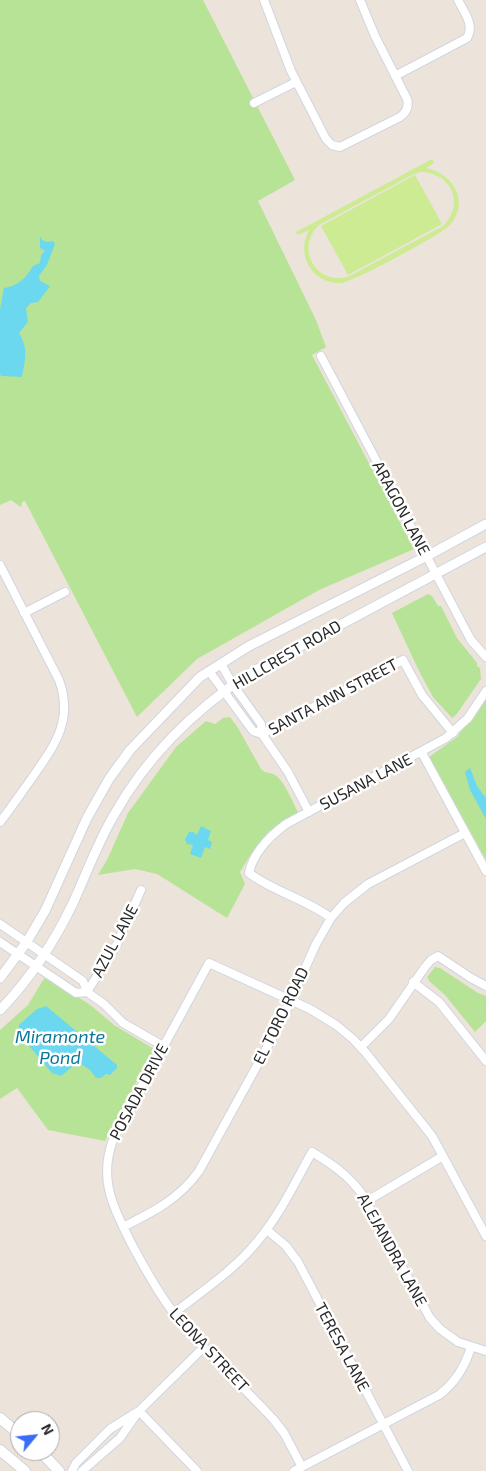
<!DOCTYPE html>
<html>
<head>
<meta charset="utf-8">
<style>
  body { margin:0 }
  #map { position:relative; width:486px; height:1471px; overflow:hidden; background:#ece3db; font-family:"Exo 2",sans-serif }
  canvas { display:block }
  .north { position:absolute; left:10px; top:1411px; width:50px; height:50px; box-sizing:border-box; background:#fff; border:1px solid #a9a9a9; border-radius:50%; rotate:62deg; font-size:14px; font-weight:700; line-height:20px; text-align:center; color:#292929 }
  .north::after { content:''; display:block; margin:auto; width:18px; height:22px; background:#386dfb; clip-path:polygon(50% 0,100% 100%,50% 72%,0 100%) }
</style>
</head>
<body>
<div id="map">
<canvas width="486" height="1471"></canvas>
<div class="north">N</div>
</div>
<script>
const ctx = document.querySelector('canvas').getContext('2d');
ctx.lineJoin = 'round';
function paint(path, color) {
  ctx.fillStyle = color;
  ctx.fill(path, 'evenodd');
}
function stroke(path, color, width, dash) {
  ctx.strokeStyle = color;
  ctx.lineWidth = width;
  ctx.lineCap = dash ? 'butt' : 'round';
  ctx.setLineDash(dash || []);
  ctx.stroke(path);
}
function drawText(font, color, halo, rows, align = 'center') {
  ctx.font = font + ' "Exo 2",sans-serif';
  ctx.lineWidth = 5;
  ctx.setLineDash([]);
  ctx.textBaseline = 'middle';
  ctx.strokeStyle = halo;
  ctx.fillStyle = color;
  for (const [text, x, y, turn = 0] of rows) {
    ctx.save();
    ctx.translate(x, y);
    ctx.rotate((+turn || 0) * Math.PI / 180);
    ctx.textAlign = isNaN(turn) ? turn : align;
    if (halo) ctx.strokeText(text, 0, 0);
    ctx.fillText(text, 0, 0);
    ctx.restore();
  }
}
paint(new Path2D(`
  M0,0h203l92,180 -37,21 58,119 10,27 -14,8 102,194 -95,41 -122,69 -60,58 -112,-216 -3,1 -1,5 -10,-7 -11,5z
  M428,594l4,2 6,10h3l16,32 20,25v3l3,2 1,11 -25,36 -4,3 -19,-21 -14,-26 -27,-58z
  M486,698v162l-57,-103 28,-20z
  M230,717l8,11 23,41c5,5 9,3 14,6 9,5 18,28 23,37l-30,20 -19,25 -9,15 5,12 -18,34 -70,-44 -22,-5 -37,6 9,-15 21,-47 48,-66 30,-26 9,3 8,-6z
  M435,967l5,1 38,25 8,3v25l-11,11 -30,-37 -16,-14 -2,-4z
  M45,977l44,27 25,21 40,24 -49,92 -57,-11 -31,-42 -17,11v-69l28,-25z`), '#b7e396');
paint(new Path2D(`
  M432,159l2,4 -8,5c26,5 44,32 25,56 -8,10 -98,58 -110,59 -13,1 -26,-6 -32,-17 -7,-12 -6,-24 0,-36l-11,5 -2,-3zM420,172c31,0 46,32 23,54l-95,51c-33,8 -53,-29 -29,-52l91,-49z
  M415,175l27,49 -94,51 -27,-49z`), '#cceb92');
paint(new Path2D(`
  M40,236l2,4 5,2 6,-1 2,3 -8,21 -8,11 1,5 10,5 -12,16 -7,1 -5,5 2,14 -9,11c10,17 6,26 3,44l-20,-1 -2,-1v-66l4,-21c14,-2 22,-10 29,-22l7,-3 1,-8 4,-4 -5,-3z
  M470,768l7,18 9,12v21l-16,-29 -5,-18z
  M201,826l10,5 -3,9 4,2 -2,7 -5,-2 -4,11 -11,-4 3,-9 -6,-1 -2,-5 4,-7h4l4,3z
  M46,1006l71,59v3l-7,7 -4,-1 -5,4h-5l-6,-8 -9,-6 -9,3 -11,9 -9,-3 -34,-40 1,-8 18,-16z`), '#6cd8ef');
const minor = new Path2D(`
  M264,0l27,71 35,68 6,6 8,2 60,-30c7,-5 9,-11 7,-18l-32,-63 -15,-36
  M395,76l72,-38c8,-13 -3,-26 -9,-38
  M254,103l42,-21
  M321,356l143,271 7,13 15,17
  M0,565l59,115c15,41 -5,66 -27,98 -11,15 -21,30 -32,44
  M24,613l41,-21
  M221,664l12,21 28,39 1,10 26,38 21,40
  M209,671l44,60 9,3
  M262,734l141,-74 19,35 31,38
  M422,753l64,118
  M331,918c-25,-19 -57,-26 -82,-45 4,-20 21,-37 37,-49l160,-86 22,-20 18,-27
  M0,924l83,57 4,11 17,12 19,19 40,23
  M0,942l76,51 11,-1
  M413,982l26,20 47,59
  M87,992l30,-48 24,-54
  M361,1047l28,-28 36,-52 6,-7 7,-4 33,22 15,8
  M367,1201l76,-45
  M123,1227c30,-15 56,-28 76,-56l82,-149 35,-78 15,-26 13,-15 24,-19 97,-51
  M267,1230l19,16 12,16 110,209
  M174,1313c26,-20 54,-39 76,-63 27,-29 43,-64 62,-98 20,12 36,23 50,42l68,124 10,11 18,13 28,9
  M139,1411l58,60
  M302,1467l-18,-34 -10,-13c-33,-36 -71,-69 -101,-108 -17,-22 -30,-47 -43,-71 -18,-37 -32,-63 -16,-104l95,-174 101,46 26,16 17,14 13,14 66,83 54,100
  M72,1471l4,-8 34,-34 29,-18 65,-64
  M82,1471l38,-33 16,-23
  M294,1471l145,-76c17,-13 26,-28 32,-48`);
const tertiary = new Path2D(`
  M0,978l26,-35 19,-32 42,-93 22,-39 21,-29 70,-73 49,-31 178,-90 59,-32
  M0,1010c31,-32 55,-69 74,-109 13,-29 24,-59 40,-86 33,-59 81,-106 138,-143l234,-125`);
const secondary = new Path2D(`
  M0,1418l20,17
  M0,1450l25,21
  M40,1451l19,20`);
stroke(minor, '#d0d5e2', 10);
stroke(tertiary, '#d0d5e2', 11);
stroke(secondary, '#d0d5e2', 12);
stroke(minor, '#fff', 8);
stroke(tertiary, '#fff', 9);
stroke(secondary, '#fff', 10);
drawText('16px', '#292929', '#fff', [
  ["ARAGON LANE",401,508,62],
  ["HILLCREST ROAD",287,655,-30],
  ["SANTA ANN STREET",333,697,-28],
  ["SUSANA LANE",366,782,-28],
  ["AZUL LANE",115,941,-62],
  ["EL TORO ROAD",281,1016,-64],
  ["POSADA DRIVE",139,1092,-62],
  ["ALEJANDRA LANE",392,1250,61],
  ["TERESA LANE",342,1347,62],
  ["LEONA STREET",209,1350,47]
]);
drawText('italic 18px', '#0c759a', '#fff', [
  ["Miramonte",60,1037],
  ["Pond",60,1058]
]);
</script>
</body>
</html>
